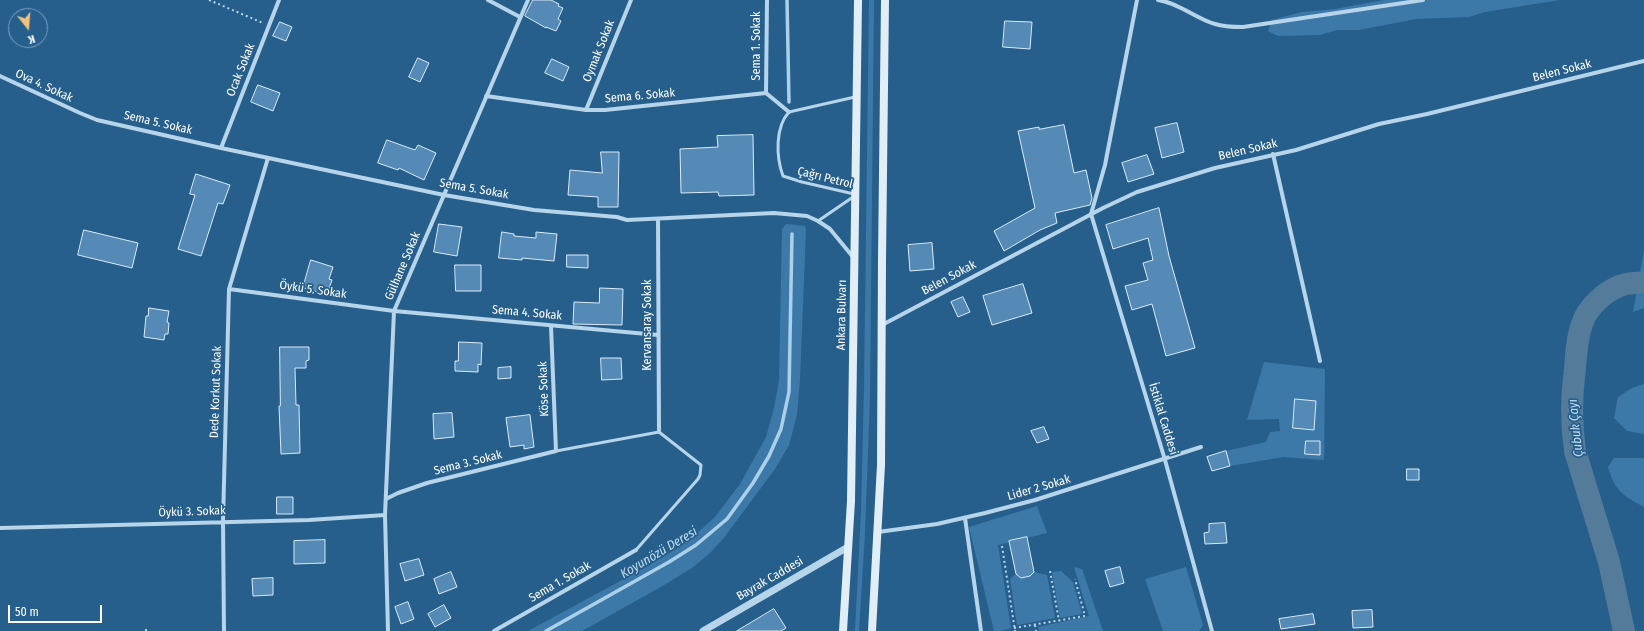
<!DOCTYPE html>
<html>
<head>
<meta charset="utf-8">
<style>
  body { margin:0 }
  #map { position:relative; width:1644px; height:631px; overflow:hidden; background:#275f8c; font-family:"Fira Sans Condensed",sans-serif }
  canvas { display:block }
  .north { position:absolute; left:8px; top:8px; width:40px; height:40px; box-sizing:border-box; background:#275f8c; border:1px solid #7d9fba; border-radius:50%; rotate:163deg; font-size:11px; font-weight:700; line-height:16px; text-align:center; color:#fff }
  .north::after { content:''; display:block; margin:auto; width:14px; height:18px; background:#f2c27c; clip-path:polygon(50% 0,100% 100%,50% 72%,0 100%) }
  .scale { position:absolute; left:8px; top:605px; width:94px; height:18px; box-sizing:border-box; border:2px solid #fff; border-top:0; padding-left:5px; font-size:12px; line-height:14px; white-space:nowrap; color:#fff; -webkit-text-stroke:3px #275f8c; paint-order:stroke }
</style>
</head>
<body>
<div id="map">
<canvas width="1644" height="631"></canvas>
<div class="north">K</div>
<div class="scale">50 m</div>
</div>
<script>
const ctx = document.querySelector('canvas').getContext('2d');
ctx.lineJoin = 'round';
function paint(path, color) {
  ctx.fillStyle = color;
  ctx.fill(path, 'evenodd');
}
function stroke(path, color, width, dash) {
  ctx.strokeStyle = color;
  ctx.lineWidth = width;
  ctx.lineCap = dash ? 'butt' : 'round';
  ctx.setLineDash(dash || []);
  ctx.stroke(path);
}
function drawText(font, color, halo, rows, align = 'center') {
  ctx.font = font + ' "Fira Sans Condensed",sans-serif';
  ctx.lineWidth = 3.5;
  ctx.setLineDash([]);
  ctx.textBaseline = 'middle';
  ctx.strokeStyle = halo;
  ctx.fillStyle = color;
  for (const [text, x, y, turn = 0] of rows) {
    ctx.save();
    ctx.translate(x, y);
    ctx.rotate((+turn || 0) * Math.PI / 180);
    ctx.textAlign = isNaN(turn) ? turn : align;
    if (halo) ctx.strokeText(text, 0, 0);
    ctx.fillText(text, 0, 0);
    ctx.restore();
  }
}
paint(new Path2D(`
  M869,0h5l-4,396 -5,137 -6,98h-4l6,-120 3,-124z
  M1384,0h176l-75,12 -16,5 -53,2 -57,11h-22l-17,5 -42,1 -10,-5 4,-11 30,-8 33,-3z
  M786,224l19,2 1,3 -6,151 -3,35 -8,30 -14,24 -52,70 -12,13 -19,16 -33,20 -77,43h-54l118,-64 30,-18 19,-14 20,-18 25,-33 26,-47 8,-29 5,-27 3,-152z
  M1644,250v58l-11,4z
  M1264,362l61,7 -1,91 -41,-3 -53,9 -4,-15 40,-9 4,-10 10,-1 -1,-12 -32,1z
  M1644,384v61v-11l-17,-3 -13,-13 4,-21 14,-9z
  M1614,458h30v49c-22,-12 -29,-16 -36,-40z
  M1037,506l10,27 -49,12 13,83 -10,3h-7l-25,-104z
  M1074,567l8,2 21,62h-64l-1,-4 51,-11z
  M1186,567l17,58 -4,6h-36l-18,-52z
  M1061,571l12,11 9,32 -22,4 -8,-46z
  M1034,572l13,3 8,43 -38,7 -7,-46 6,-5 5,4 9,-2z`), '#3c79a9');
stroke(new Path2D(`
  M787,0l2,102
  M546,631l123,-69 27,-17 31,-26 26,-36 16,-27 12,-27 8,-37 3,-158`), '#abd0ea', 3.5);
stroke(new Path2D(`
  M1624,631l-15,-69 -34,-111c-4,-28 -4,-54 0,-82 1,-15 2,-31 7,-45 5,-17 26,-36 44,-40 6,-1 12,-1 18,-2`), '#547b99', 22);
const building = new Path2D(`
  M533,0h18l8,4 -1,2 5,2 -5,11 3,2 -5,10 -10,-4v1l-21,-12z
  M1005,21l27,1 -2,27 -27,-2z
  M280,22l12,5 -6,14 -13,-5z
  M418,58l11,5 -9,19 -11,-5z
  M552,59l17,8 -6,14 -18,-8z
  M258,85l22,8 -7,18 -22,-9z
  M1177,123l7,29 -22,6 -7,-30z
  M1064,125l10,48 12,-3 6,28 -2,7 -35,8 2,10 -17,7 -36,21 -10,-20 41,-23 -17,-77 21,-4v2z
  M753,135l1,60 -35,1 -1,-4 -37,1 -1,-44 38,-2 -1,-11z
  M387,140l28,10 3,-5 18,8 -12,27 -25,-12 -1,2 -20,-7z
  M601,152h18l-1,55h-20v-10l-30,-2 2,-25 32,3z
  M1147,155l7,19 -26,8 -6,-19z
  M196,174l34,11 -7,19 -5,-1 -17,53 -23,-7 17,-54 -5,-1z
  M1159,208l10,48 26,92 -29,8 -14,-52 -20,6 -7,-24 23,-6 -5,-17 10,-3 -5,-22 -35,11 -7,-24z
  M439,224l23,3 -5,29 -23,-4z
  M84,230l54,13 -6,25 -54,-13z
  M502,232l12,2v2l22,2v-6l21,2 -3,27 -32,-3v2l-23,-2z
  M932,243l2,26 -24,2 -2,-26z
  M567,255h21v13l-21,-1z
  M311,260l22,7 -4,12 3,1 -5,15 -24,-7z
  M455,265h26v26h-25z
  M1023,284l9,29 -40,12 -9,-29z
  M600,288l23,1 -1,36 -49,-1 1,-22 25,1z
  M963,297l7,15 -12,5 -7,-15z
  M149,308l20,3 -2,11 2,1 -1,11h-3l-1,6 -20,-3 2,-21h2z
  M459,342l23,1 -1,22 -3,-1v8l-23,-1v-10h3z
  M280,347h29v13l-3,1v7h-11l1,37h3l1,48 -19,1 -2,-48h1z
  M601,358h20l1,21 -20,1z
  M511,367v11l-13,1v-11z
  M1295,399l21,2 -2,29 -21,-2z
  M452,413l2,24 -20,2 -1,-25z
  M530,415l4,32 -10,2v-4l-14,2 -4,-29z
  M1044,427l5,12 -12,4 -6,-12z
  M1306,441h14v14l-15,-1z
  M1226,451l4,15 -18,5 -5,-14z
  M1407,469h12v11h-12z
  M277,497h16v17h-16z
  M1225,523l2,20 -22,1 -1,-11 5,-1v-8z
  M1027,537l7,35 -4,4 -9,2 -5,-4 -7,-33z
  M325,540v23l-31,1v-23z
  M419,559l5,16 -19,6 -5,-17z
  M1120,567l4,16 -14,4 -5,-16z
  M451,572l6,15 -18,7 -5,-15z
  M273,578v17l-20,1 -1,-17z
  M408,602l6,17 -13,5 -6,-17z
  M444,605l7,13 -16,9 -7,-13z
  M774,609l12,19 -5,3h-44z
  M1372,610l1,17 -20,1 -1,-17z
  M1313,614l2,10 -34,5 -2,-10z`);
paint(building, '#548ab5');
stroke(building, '#daebf8', 1);
stroke(new Path2D(`
  M209,0l54,23
  M1002,546l13,85
  M1050,571l9,50
  M1035,625l1,6
  M1014,628l71,-12 -10,-37
  M146,631v-2`), '#b6d4ea', 2, [2, 3]);
stroke(new Path2D(`
  M854,194l-52,-12 -19,-6c-7,-19 -8,-49 6,-64l66,-15
  M818,221l35,-24
  M556,451l103,-19 42,33 -1,10 -2,4 -62,71`), '#b6d4ea', 3);
stroke(new Path2D(`
  M488,0l32,17
  M1137,0l-32,165 -14,49 74,246 47,171
  M1158,0c21,3 37,18 57,24 9,3 19,3 28,3l180,-27
  M0,76l80,37 17,7 124,28 223,47 90,15 83,7 10,3 147,-7 33,3 11,5 12,8 23,28
  M766,93l1,-93
  M486,96l100,14h19l161,-17 23,19
  M586,110l45,-110
  M221,148l58,-148
  M1273,154l47,207
  M658,219l1,213
  M229,289l165,22 264,24
  M882,325l221,-117 34,-16 78,-24 81,-18 83,-26 48,-10 217,-53
  M386,499l12,-6 29,-10 129,-32 -5,-125
  M965,518l16,113
  M0,528l309,-8 76,-5
  M878,532l59,-8 48,-11 50,-13 166,-53
  M224,631l-1,-110 6,-232 39,-131
  M388,631l-3,-116 9,-204 134,-311
  M494,631l142,-81`), '#b6d4ea', 4);
stroke(new Path2D(`
  M703,631l145,-84`), '#b6d4ea', 7);
stroke(new Path2D(`
  M843,631l8,-130 7,-501
  M872,631l9,-166 1,-205 3,-260`), '#e1eef8', 8);
drawText('12px', '#fff', '#275f8c', [
  ["Sema 1. Sokak",757,46,-90],
  ["Oymak Sokak",599,51,-68],
  ["Ocak Sokak",241,70,-68],
  ["Belen Sokak",1562,71,-14],
  ["Ova 4. Sokak",44,86,25],
  ["Sema 6. Sokak",640,96,-5],
  ["Sema 5. Sokak",158,123,13],
  ["Belen Sokak",1248,150,-13],
  ["Çağrı Petrol",825,178,14],
  ["Sema 5. Sokak",474,189,10],
  ["Gülhane Sokak",403,266,-67],
  ["Belen Sokak",949,278,-28],
  ["Öykü 5. Sokak",313,290,8],
  ["Sema 4. Sokak",527,313,5],
  ["Ankara Bulvarı",842,315,-89],
  ["Kervansaray Sokak",648,325,-90],
  ["Köse Sokak",544,389,-92],
  ["Dede Korkut Sokak",216,392,-88],
  ["İstiklal Caddesi",1163,419,73],
  ["Sema 3. Sokak",468,463,-14],
  ["Lider 2 Sokak",1039,488,-16],
  ["Öykü 3. Sokak",192,512,-2],
  ["Bayrak Caddesi",770,579,-30],
  ["Sema 1. Sokak",560,582,-30]
]);
drawText('italic 13px', '#c2ddf1', '#275f8c', [
  ["Çubuk Çayı",1576,428,-96],
  ["Koyunözü Deresi",659,553,-31]
]);
</script>
</body>
</html>
